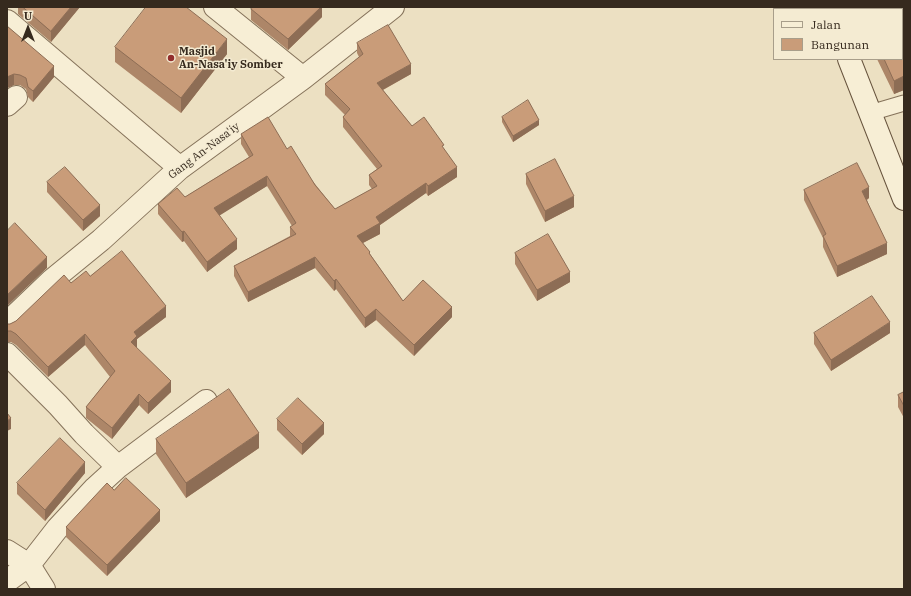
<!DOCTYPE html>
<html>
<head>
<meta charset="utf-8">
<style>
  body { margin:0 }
  #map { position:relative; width:911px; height:596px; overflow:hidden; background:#ece0c2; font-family:"IBM Plex Serif",serif }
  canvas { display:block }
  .frame { position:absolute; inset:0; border:8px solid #362a1e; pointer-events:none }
  .legend { position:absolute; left:773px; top:8px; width:130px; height:52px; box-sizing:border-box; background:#f4ebd2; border:1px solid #a89e8a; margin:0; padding:5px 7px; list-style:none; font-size:12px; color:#362a1e }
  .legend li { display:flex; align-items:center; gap:8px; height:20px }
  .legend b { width:20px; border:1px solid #a89e8a }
  .north { position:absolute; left:8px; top:8px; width:40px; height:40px; -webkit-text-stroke:3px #f4ebd2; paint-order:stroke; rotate:0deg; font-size:11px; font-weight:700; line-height:16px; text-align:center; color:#362a1e }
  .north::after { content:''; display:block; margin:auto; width:14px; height:18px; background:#362a1e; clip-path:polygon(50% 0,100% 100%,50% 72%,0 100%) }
</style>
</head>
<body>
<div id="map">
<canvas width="911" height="596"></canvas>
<div class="frame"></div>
<ul class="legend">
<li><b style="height:5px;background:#f7eed5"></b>Jalan</li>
<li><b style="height:11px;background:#c99c79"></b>Bangunan</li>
</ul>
<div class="north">U</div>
</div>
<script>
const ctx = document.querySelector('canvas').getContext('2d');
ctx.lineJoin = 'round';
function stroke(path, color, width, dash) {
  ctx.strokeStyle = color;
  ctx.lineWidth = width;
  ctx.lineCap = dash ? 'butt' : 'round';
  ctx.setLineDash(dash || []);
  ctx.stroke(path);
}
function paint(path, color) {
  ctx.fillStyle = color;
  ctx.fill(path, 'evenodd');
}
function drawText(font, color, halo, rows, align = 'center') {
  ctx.font = font + ' "IBM Plex Serif",serif';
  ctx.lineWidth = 3;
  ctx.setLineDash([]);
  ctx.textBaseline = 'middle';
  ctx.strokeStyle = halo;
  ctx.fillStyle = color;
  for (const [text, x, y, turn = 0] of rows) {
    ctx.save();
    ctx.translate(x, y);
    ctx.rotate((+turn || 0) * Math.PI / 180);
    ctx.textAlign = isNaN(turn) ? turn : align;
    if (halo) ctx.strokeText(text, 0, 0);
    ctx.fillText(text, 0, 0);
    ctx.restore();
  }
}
const service = new Path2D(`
  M870,113l34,-10`);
const minor = new Path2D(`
  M215,7l88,71
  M7,21l173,147
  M7,105l9,-8
  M7,323l45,-43 49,-40 79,-72 123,-90 90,-71
  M7,354l51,51 26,29 34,33 -23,21 -38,41 -28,36 -22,16
  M118,467l88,-66
  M7,551l22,14 15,24`);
const secondary = new Path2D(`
  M829,7v2
  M849,59l55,140`);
stroke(service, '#85725a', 17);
stroke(minor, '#85725a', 24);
stroke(secondary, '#67533d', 24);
stroke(service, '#f7eed5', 15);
stroke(minor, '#f7eed5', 22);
stroke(secondary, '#f7eed5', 22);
paint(new Path2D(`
  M18,7h62l-29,35 -33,-28z
  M322,7v10l-34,33 -37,-30v-11z
  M853,7h51v83l-10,4 -17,-35h25v-50h-49z
  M7,26l47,51 -21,25 -5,-5 -2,-8 -6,-4h-6l-7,3z
  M357,43l54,31 -28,16 29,36 32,23 13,28 -29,19 -2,-3 -46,32v9l-17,9 7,11 33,47 49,16 -38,39 -38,-36 -11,8 -29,-39 -2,2 -19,-23 -67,34 -14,-26v-10l56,-30v-9l2,-1 -25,-40 -48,29 18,34 -30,23 -23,-31 -2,1 -24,-28v-10l27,-7 64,-40 -8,-13v-10l46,15 48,60 37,-20 -3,-4v-10l8,-6 -34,-42v-10l2,-2 -20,-20v-11l34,-27 -2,-4z
  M115,47l112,7 -46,59 -66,-51z
  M502,117l37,8 -26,17 -11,-20z
  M526,174l48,33 -29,15 -19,-38z
  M47,182l53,34 -17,15 -36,-39z
  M804,190l65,8 -2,2 20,54 -50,23 -14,-30v-9l-19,-38z
  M515,253l55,29 -33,19 -22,-37z
  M90,276l76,41 -29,22v9l34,44 -23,22 -9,-9 -27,34 -26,-21v-11l24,-30 -25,-32 -37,32 -32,-32 -5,-3h-4v-18h3l6,-3 55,-38z
  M814,333h76l-59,38 -17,-27z
  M904,392v26l-6,-11v-12z
  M277,419l47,15 -22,21 -25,-25z
  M156,439l103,9 -73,50 -30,-44z
  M85,473l-40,48 -28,-27v-11z
  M160,521l-53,55 -41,-39v-10z`), '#ad8668');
paint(new Path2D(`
  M71,7h9l-29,35v-11z
  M321,7h1v10l-34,33v-11z
  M227,39v15l-46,59v-15z
  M411,64v10l-34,19v-10z
  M54,66v11l-21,25v-11z
  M14,74v11l-7,3v-11z
  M904,76v14l-10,4v-13z
  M539,120v5l-26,17v-6z
  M457,167v10l-29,19v-10z
  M267,176v10l-53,33v-11z
  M426,183v10l-46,32v9l-23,12v-10l19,-19z
  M869,187v11l-7,4v-11z
  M574,196v11l-29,15v-11z
  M100,205v11l-17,15v-11z
  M184,231v10l-2,1v-10z
  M237,239v10l-30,23v-10z
  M887,243v11l-50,23v-11z
  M47,257v11l-40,38v-11z
  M315,257v11l-67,34v-10z
  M570,272v10l-33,19v-11z
  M336,279v10l-2,2v-10z
  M166,306v11l-29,22v8l-6,5v-10l3,-10z
  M452,307v10l-38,39v-11z
  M376,309v11l-11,8v-10z
  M890,322v11l-59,38v-11z
  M85,334v11l-37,32v-10z
  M171,381v11l-23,22v-11z
  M139,394v11l-27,34v-11z
  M11,418v11l-4,2v-10z
  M324,423v11l-22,21v-11z
  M259,433v15l-73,50v-15z
  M85,462v11l-40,48v-11z
  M160,510v11l-53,55v-11z`), '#8d6d55');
const building = new Path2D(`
  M23,7h48l-20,24z
  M146,7h40l41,32 -46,59 -66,-51z
  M254,7h67l-33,32 -37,-30z
  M858,7h46v69l-10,5 -10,-22h18v-50h-43z
  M388,25l23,39 -34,19 35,43 12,-9 20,28 -2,1 15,21 -29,19 -2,-3 -50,34 4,6 -23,13 13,16 -1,1 34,48 20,-21 29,27 -38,38 -38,-36 -11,9 -29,-39 -2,2 -19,-24 -67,35 -14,-26 62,-32 -6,-7 6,-4 -29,-47 -53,32 23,31 -30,23 -23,-31 -2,1 -24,-28 19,-16 8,9 68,-42 -12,-21 27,-17 19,32 4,-3 24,39 20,24 42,-23 -8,-11 13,-9 -39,-49 7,-8 -25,-25 38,-30 -6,-11z
  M7,26l47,40 -21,25 -5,-4 -2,-9 -6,-3 -6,-1 -7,3z
  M528,100l11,20 -26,16 -11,-19z
  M555,159l19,37 -29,15 -19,-37z
  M857,163l12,24 -7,4 25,52 -50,23 -14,-30 3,-2 -22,-44z
  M65,167l35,38 -17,15 -36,-38z
  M15,223l32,34 -40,38v-64z
  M548,234l22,38 -33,18 -22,-37z
  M122,251l44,55 -32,26 3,4 -6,6 40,39 -23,22 -9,-9 -27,34 -26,-21 29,-36 -30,-37 -37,33 -32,-33 -5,-3h-4v-7h3l6,-3 48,-46 7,8 15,-12 4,5z
  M872,296l18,26 -59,38 -17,-27z
  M229,389l30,44 -73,50 -30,-44z
  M904,392v14l-6,-11z
  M298,398l26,25 -22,21 -25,-25z
  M7,413l4,5 -4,3z
  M60,438l25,24 -40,48 -28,-27z
  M126,478l34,32 -53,55 -41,-38 41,-44 7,7z`);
paint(building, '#c99c79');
stroke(building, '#8d6d55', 1);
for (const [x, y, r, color] of [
  [171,58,4,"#922d2c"]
]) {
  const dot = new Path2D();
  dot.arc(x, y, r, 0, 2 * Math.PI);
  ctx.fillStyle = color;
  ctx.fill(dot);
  stroke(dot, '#f4ebd2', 1.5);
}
drawText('bold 11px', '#362a1e', '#f4ebd2', [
  ["Masjid",179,52],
  ["An-Nasa'iy Somber",179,65]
], 'left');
drawText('11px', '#362a1e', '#f4ebd2', [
  ["Gang An-Nasa'iy",204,151,-37]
]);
</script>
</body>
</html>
